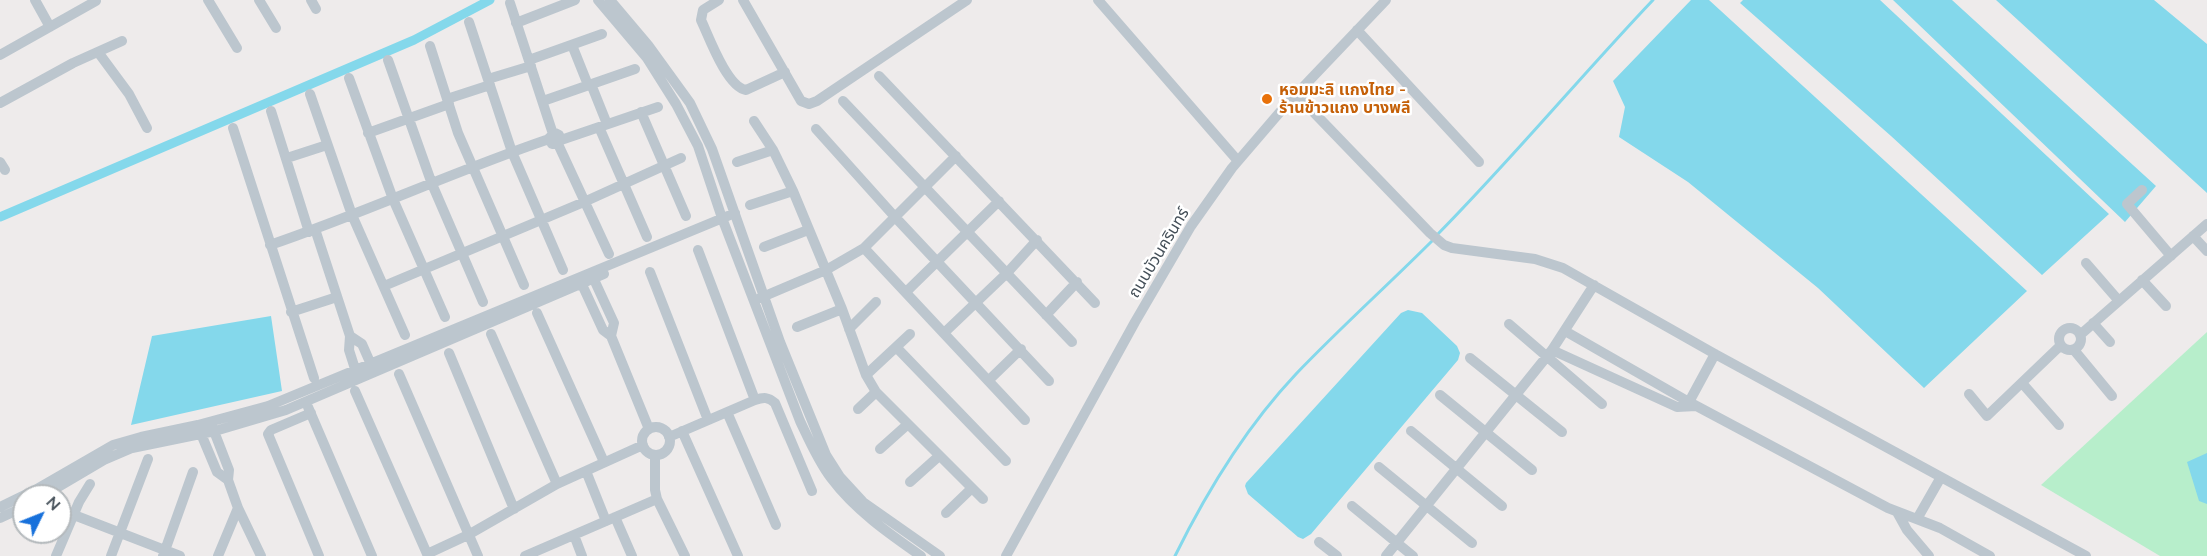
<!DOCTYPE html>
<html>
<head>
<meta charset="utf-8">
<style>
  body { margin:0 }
  #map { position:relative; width:2207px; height:556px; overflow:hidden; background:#eeebeb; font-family:Mulish,sans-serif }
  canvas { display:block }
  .north { position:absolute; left:12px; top:484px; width:60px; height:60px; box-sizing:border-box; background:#fff; border:2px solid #b4b9bc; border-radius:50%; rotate:47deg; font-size:16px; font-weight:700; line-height:24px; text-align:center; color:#444f58 }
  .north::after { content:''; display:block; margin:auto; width:21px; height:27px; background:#1871db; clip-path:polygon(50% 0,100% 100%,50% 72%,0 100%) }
</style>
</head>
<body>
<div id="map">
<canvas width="2207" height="556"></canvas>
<div class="north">N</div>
</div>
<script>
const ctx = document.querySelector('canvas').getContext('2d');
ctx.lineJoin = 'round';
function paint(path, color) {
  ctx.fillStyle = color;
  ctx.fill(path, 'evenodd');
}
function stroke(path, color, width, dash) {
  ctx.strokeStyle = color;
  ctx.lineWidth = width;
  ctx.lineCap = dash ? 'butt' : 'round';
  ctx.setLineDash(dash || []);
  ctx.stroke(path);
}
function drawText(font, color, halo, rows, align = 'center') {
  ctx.font = font + ' Mulish,"Noto Sans Thai",sans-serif';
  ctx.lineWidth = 5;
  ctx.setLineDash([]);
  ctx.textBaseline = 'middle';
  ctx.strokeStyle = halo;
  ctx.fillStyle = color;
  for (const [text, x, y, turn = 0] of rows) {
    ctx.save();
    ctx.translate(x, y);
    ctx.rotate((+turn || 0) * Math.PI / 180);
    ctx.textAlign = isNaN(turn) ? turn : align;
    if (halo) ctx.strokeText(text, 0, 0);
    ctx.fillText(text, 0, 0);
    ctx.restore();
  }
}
paint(new Path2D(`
  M2207,332v224h-47l-119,-71z`), '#b7eecb');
paint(new Path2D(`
  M1691,0h18l318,291 -103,97 -106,-100 -130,-106 -69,-45 6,-30 -12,-26z
  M1743,0h137l229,214 -67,61 -151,-139 -151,-133z
  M1893,0h59l204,186 -31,36z
  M1996,0h158l53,44v149z
  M1408,310l14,3 35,33 3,7 -2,7 -147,174 -8,5 -5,-2 -50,-43 -3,-8 1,-3 155,-170z
  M271,316l11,75 -151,34 21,-89z
  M2207,453v51l-8,-3 -12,-39z`), '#84d8eb');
stroke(new Path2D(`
  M1437,235c75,-76 143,-158 216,-235
  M1175,556c32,-65 71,-129 121,-182 44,-46 92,-89 137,-134`), '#84d8eb', 3);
stroke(new Path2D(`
  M0,217l414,-177 76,-40`), '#84d8eb', 9);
stroke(new Path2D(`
  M35,0l15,27
  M208,0l29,48
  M259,0l17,28
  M311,0l5,9
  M598,0l49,58 29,46 22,42 24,72 78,203c9,19 18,40 31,57 24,32 57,55 90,78
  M610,0l38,45 42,58 22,46 68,193 46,113 14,22 23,25 77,54
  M719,0l-16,10 -2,10c8,17 26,67 45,70l39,-18
  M743,0l58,101 8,3 8,-3 150,-101
  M1098,0l140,161
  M510,3l43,131
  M469,22l43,130 51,118
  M516,23l59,-23
  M1357,30l122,132
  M572,45l16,40
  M430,46l28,87 66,152
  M98,52l31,42 18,34
  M0,55l96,-54
  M388,60l44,124 51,118
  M529,60l73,-26
  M879,76l216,227
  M349,78l44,121 52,118
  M488,79l43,-13
  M591,84l16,40
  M310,94l42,121 53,120
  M1296,94l134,139 14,12 8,3 83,11 28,9 152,86 371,202
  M447,99l43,-14
  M543,101l92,-32
  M843,101l229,241
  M0,103l73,-40 49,-22
  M271,111l38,121
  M641,112l45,104
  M754,121l19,29 20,41 49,118 24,66 10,17 107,107
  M599,127l48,110
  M233,128l81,250
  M816,129l79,88 154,164
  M368,133l81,-29
  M561,140l-2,-5 -4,-2 -6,5 3,6h6l3,-4 97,-33
  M558,144l51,110
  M287,158l40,-13
  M0,162l5,8
  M737,162l36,-12
  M2142,190l-15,14 44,52
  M750,205l43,-14
  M315,229l35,107 -1,14 8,25
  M2193,236l14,15
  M270,245c94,-32 185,-74 279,-106
  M764,247l44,-17
  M864,248l161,172
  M698,250l57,150
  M2086,263l33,38
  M650,272l58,148
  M591,273l23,50 -3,13
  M579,278l24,52 8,6 38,93
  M2142,280l24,26
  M384,286l200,-84 97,-44
  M906,292l93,-91
  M760,298l66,-28 38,-22 92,-92
  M291,312l46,-15
  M537,313l67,149
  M1046,315l31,-33
  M2093,323l17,19
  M1509,324l93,80
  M797,327l45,-18
  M2059 339a11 11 0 1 1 22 0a11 11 0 1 1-22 0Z
  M849,329l27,-27
  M1565,331l124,71 199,106 52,20 50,28
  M944,333l63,-60 30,-33
  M491,334l66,150
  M2080,335l127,-111
  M350,336l12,8 11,25
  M896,347l110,114
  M1552,350l125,57 19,-1
  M2074,350l38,46
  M449,353l65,156
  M1470,358l92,74
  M399,374l79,182
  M866,375l44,-41
  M989,380l32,-31
  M2022,383l37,42
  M355,391l73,165
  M1969,394l18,22 73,-70
  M1440,395l92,75
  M1689,402l26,-48
  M308,407l64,149
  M858,409l18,-17
  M727,412l49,113
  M311,413l-40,17 -3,4 51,122
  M212,426l17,44 -1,10 10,28 23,48
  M642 441a14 14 0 1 1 28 0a14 14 0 1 1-28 0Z
  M199,429l18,43 11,8
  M682,431l56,125
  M1411,431l91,75
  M669,437l86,-37c9,-3 13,-3 20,3l37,88
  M880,449l28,-25
  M655,455v35l2,9 28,57
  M1379,467l93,76
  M586,471l20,50
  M910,482l29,-26
  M43,496l61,-36 28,-12 83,-17 71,-21 318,-136
  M1352,506l61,50
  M0,507l35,-17 78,-45 28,-8 57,-12 70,-19 467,-193
  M1897,512l10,18 22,26
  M946,513l26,-25
  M74,515l106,41
  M615,517l17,39
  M0,518l24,-11
  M1917,519l24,-42
  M574,535l8,21
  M1319,542l18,14
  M427,554l41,-19 89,-51 86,-39
  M56,556l23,-54 11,-18
  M111,556l37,-97
  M163,556l30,-84
  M218,556l20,-48
  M525,556l132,-57
  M1006,556l129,-234 56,-96 41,-58 54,-63 100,-105
  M1386,556l166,-206 42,-65`), '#bcc6ce', 10);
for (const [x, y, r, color] of [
  [1267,99,6,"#e8710a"]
]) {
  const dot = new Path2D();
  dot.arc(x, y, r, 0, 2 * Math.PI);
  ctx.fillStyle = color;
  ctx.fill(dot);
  stroke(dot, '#fff', 2);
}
drawText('bold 16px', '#c56008', '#fff', [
  ["หอมมะลิ เเกงไทย -",1279,90],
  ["ร้านข้าวแกง บางพลี",1279,108]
], 'left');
drawText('16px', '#444f58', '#fff', [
  ["ถนนบัวนครินทร์",1159,253,-59]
]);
</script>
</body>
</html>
